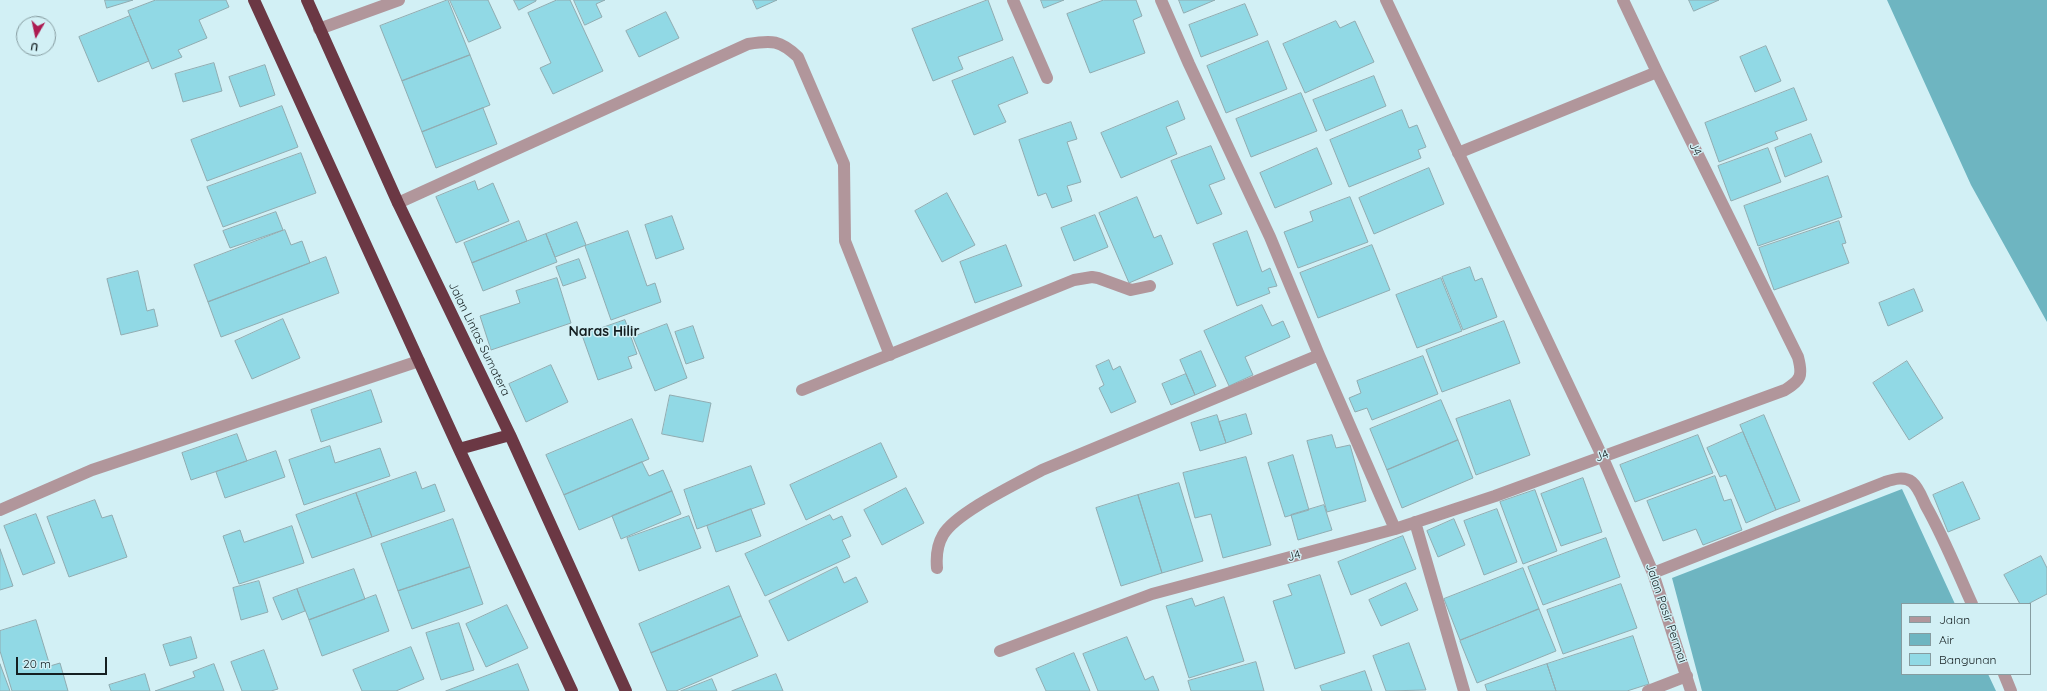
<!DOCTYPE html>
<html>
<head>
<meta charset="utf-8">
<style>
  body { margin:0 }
  #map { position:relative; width:2047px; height:691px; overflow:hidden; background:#d2f0f5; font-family:Quicksand,sans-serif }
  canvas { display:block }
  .legend { position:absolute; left:1901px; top:603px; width:130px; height:72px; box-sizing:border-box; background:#d2f0f5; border:1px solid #869ca0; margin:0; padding:5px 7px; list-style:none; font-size:12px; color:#141f21 }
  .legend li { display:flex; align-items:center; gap:8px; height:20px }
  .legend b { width:20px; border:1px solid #869ca0 }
  .north { position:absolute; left:16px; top:16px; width:40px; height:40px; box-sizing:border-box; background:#d2f0f5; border:1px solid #869ca0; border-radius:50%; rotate:189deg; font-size:11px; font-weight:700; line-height:16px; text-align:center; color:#141f21 }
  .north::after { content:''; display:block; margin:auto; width:14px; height:18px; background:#ac1b51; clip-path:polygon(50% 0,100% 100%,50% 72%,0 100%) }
  .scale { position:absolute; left:16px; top:657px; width:91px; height:18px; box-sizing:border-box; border:2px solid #141f21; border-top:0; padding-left:5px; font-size:12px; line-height:14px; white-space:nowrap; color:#141f21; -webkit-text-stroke:3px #d2f0f5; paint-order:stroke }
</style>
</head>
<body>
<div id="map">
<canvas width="2047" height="691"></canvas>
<ul class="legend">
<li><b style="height:5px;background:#b1969b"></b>Jalan</li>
<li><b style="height:11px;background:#6eb5c1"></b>Air</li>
<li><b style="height:11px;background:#91d9e5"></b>Bangunan</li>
</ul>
<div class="north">U</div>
<div class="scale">20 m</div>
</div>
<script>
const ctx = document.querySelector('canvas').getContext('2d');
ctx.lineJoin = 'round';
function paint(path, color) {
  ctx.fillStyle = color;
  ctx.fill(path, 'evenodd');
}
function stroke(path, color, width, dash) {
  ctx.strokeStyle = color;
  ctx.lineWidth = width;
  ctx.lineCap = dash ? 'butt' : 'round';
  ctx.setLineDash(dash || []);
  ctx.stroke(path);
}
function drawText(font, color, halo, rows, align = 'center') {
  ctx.font = font + ' Quicksand,sans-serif';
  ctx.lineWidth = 3;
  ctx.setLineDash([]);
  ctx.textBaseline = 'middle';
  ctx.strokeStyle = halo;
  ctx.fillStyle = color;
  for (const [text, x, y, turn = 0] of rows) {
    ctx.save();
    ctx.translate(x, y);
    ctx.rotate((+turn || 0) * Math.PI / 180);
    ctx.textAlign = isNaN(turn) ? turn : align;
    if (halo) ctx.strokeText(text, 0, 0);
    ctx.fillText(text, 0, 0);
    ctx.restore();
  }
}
paint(new Path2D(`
  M1887,0h160v322l-76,-137z
  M1902,489l53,115h-53v70h86l8,17h-294l-30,-113z`), '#6eb5c1');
const building = new Path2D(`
  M105,0h28l-26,8z
  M156,0h70l3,7 -30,13 8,18 -29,12 4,7 -30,12 -24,-58z
  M448,0l22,55 -68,26 -22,-55z
  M450,0h38l13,28 -32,14z
  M514,0h22v1l-17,9z
  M557,0h13l33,71 -50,23 -13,-26 11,-5 -23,-50z
  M574,0h31l-9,4 6,13 -17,8z
  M753,0h24l-20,9z
  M988,0l15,40 -45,17 5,12 -30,12 -21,-52z
  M1041,0h23l-20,8z
  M1104,0h32l6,16 -9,4 12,33 -55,20 -23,-59z
  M1179,0h36l-31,13z
  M1689,0h30l-25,11z
  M1245,4l13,31 -57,22 -12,-32z
  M666,12l13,26 -40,19 -13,-26z
  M130,16l19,45 -51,21 -19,-45z
  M1336,21l4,7 15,-7 19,41 -69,31 -22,-49z
  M1268,41l19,48 -61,24 -19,-47z
  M1766,46l15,35 -26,11 -15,-35z
  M470,55l20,50 -68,27 -20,-51z
  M1013,57l15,36 -30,12 8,17 -32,13 -22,-54z
  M214,63l8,28 -39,11 -8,-28z
  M265,65l10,30 -35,12 -11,-30z
  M1374,76l12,30 -60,25 -13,-31z
  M1794,88l13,32 -32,12 3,7 -59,23 -14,-39z
  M1301,93l16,38 -66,26 -15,-38z
  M1178,101l7,18 -19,8 11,27 -56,24 -20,-45z
  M282,106l16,41 -91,34 -16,-41z
  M483,108l14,36 -61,24 -14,-36z
  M1402,110l7,18 8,-3 9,22 -8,3 3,8 -72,29 -19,-47z
  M1071,122l6,17 -10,3 14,40 -14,4 5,15 -20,7 -6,-15 -8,3 -19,-56z
  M1811,134l11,28 -37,15 -10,-29z
  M1211,146l14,33 -16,6 13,29 -25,10 -26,-63z
  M1317,148l15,36 -57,24 -15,-35z
  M1768,148l13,34 -50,19 -13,-35z
  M301,153l15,40 -93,34 -16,-40z
  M1429,168l15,36 -70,30 -15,-36z
  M1828,176l14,41 -84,29 -14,-40z
  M475,181l3,9 15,-7 16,38 -53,22 -20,-46z
  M947,193l28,52 -33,17 -27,-51z
  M1137,197l17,41 7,-3 12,29 -44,19 -30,-70z
  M1350,197l18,45 -70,26 -14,-36 29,-11 -3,-9z
  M276,212l7,18 -53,18 -7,-17z
  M1095,215l13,32 -34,14 -13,-33z
  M672,216l12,33 -28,10 -11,-34z
  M519,221l8,20 -55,22 -8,-20z
  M1839,221l7,22 -4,1 7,19 -75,27 -15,-42z
  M577,222l9,23 -31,12 -9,-23z
  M285,230l6,15 11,-4 8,22 -102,39 -14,-37z
  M628,231l19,55 8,-3 6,19 -50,18 -26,-74z
  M1247,231l15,41 8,-4 7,18 -9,2 2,5 -33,13 -24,-62z
  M546,234l11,28 -74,29 -11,-28z
  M1006,245l16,41 -47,17 -15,-41z
  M1372,245l18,45 -72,28 -18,-45z
  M326,257l13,36 -118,44 -13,-35z
  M579,259l7,19 -23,8 -7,-19z
  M1470,267l5,14 7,-3 15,39 -34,13 -21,-53z
  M138,271l9,40 7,-2 4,17 -37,9 -14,-56z
  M557,278l14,45 -80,27 -11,-34 40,-13 -4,-12z
  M1441,278l21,53 -45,17 -21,-53z
  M1914,289l9,22 -35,15 -9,-23z
  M1262,305l10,21 11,-5 7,16 -45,20 8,18 -24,11 -25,-55z
  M283,319l17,39 -48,21 -17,-38z
  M625,320l12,34 -9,3 4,11 -34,12 -16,-45z
  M1504,321l16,42 -78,29 -16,-42z
  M667,324l20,54 -32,13 -22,-54z
  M693,326l11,32 -18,6 -11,-32z
  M1201,351l15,35 -21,9 -15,-35z
  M1423,356l15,38 -66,26 -5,-12 -12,4 -6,-14 12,-5 -4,-12z
  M1109,360l4,10 7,-4 16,36 -25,11 -12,-25 5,-3 -8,-19z
  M1907,361l36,57 -34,22 -36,-57z
  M551,365l17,37 -42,20 -17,-38z
  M1186,374l9,21 -24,10 -9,-21z
  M371,390l11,32 -61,20 -10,-32z
  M670,395l41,8 -8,39 -41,-8z
  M1441,400l17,40 -71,30 -17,-41z
  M1510,400l20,55 -54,20 -20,-56z
  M1246,414l6,20 -26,9 -7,-21z
  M1217,415l9,28 -26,8 -9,-28z
  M1764,415l36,86 -24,9 -36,-85z
  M632,419l17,40 -85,36 -18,-40z
  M1743,432l33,78 -30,13 -20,-48 -6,2 -13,-29z
  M237,434l10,27 -56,19 -9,-27z
  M1332,435l4,13 14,-3 16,56 -39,11 -20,-71z
  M1698,435l15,38 -78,29 -15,-37z
  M1458,440l15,38 -71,30 -15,-38z
  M881,443l16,34 -91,43 -16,-35z
  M330,446l5,17 45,-15 10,28 -86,29 -15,-45z
  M276,451l9,26 -60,21 -9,-26z
  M1293,455l16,55 -24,7 -17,-54z
  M1246,457l25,88 -48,13 -12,-44 -16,4 -12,-45z
  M642,462l7,14 14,-6 9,21 -93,39 -15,-35z
  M751,466l14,38 -68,25 -13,-39z
  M416,472l6,17 13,-5 10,27 -73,26 -16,-44z
  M1715,476l9,25 7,-2 11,31 -39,15 -7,-16 -33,12 -16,-40z
  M1583,478l19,54 -41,14 -20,-52z
  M1963,482l17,37 -32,13 -15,-37z
  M1179,483l24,78 -41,12 -24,-78z
  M906,488l18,35 -42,22 -18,-35z
  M1535,490l22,61 -34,13 -23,-62z
  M672,491l9,23 -60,25 -9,-23z
  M356,493l16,44 -60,21 -16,-43z
  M1138,495l24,78 -41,13 -25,-78z
  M95,500l7,18 10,-3 15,42 -58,20 -22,-60z
  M1324,505l8,25 -34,10 -7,-25z
  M751,509l10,27 -45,16 -9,-26z
  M1497,509l20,53 -33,13 -20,-54z
  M36,514l19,49 -32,12 -19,-49z
  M830,515l3,5 9,-4 9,20 -9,4 8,17 -85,39 -20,-42z
  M689,516l12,32 -62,23 -12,-33z
  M453,519l17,48 -72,24 -17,-47z
  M1454,519l11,26 -27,12 -11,-26z
  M292,526l12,37 -65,21 -16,-48 17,-6 4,12z
  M1403,536l13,33 -65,26 -13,-33z
  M1606,538l14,39 -77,28 -15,-38z
  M0,549l13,37 -13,4z
  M2041,556l6,12v26l-19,10h-8l-16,-29z
  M470,567l13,37 -71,25 -14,-38z
  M837,567l7,16 12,-6 12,25 -80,39 -19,-40z
  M1523,568l16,41 -79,31 -16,-41z
  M354,569l11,30 -56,21 -12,-31z
  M1320,575l25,78 -50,16 -22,-68 19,-6 -4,-10z
  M259,581l9,31 -27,8 -8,-32z
  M1406,583l12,27 -37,16 -12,-26z
  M1621,584l16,44 -74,26 -16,-44z
  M729,586l12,30 -90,37 -12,-29z
  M297,589l8,22 -23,9 -9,-22z
  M376,595l13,36 -67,25 -13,-36z
  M1224,597l20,64 -55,17 -23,-72 26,-8 3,8z
  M507,605l21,43 -42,19 -20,-43z
  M1539,609l17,42 -79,32 -17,-42z
  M741,616l17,40 -82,35h-9l-16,-38z
  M36,620l14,46 10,-3 8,28h-56l-12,-40v-20z
  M459,623l15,47 -33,10 -15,-47z
  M1633,636l16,48 -22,7h-71l-9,-27z
  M191,637l6,21 -27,8 -7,-21z
  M1127,637l18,43 8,-4 6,15h-61l-15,-37z
  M1409,643l17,47 -40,1 -13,-35z
  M411,647l13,32 -28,12h-34l-9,-21z
  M264,650l14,39 -7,2h-29l-11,-29z
  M1074,653l16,38h-44l-10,-22z
  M1256,662l8,29h-73l-3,-10z
  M0,664l10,27h-10z
  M214,664l10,27h-69l40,-14 -2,-5z
  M518,664l11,27h-83z
  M1547,664l9,27h-69l-2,-6z
  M1365,671l7,20h-50l-2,-5z
  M145,674l5,17h-39l-2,-6z
  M776,674l7,17h-51z
  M712,679l5,12h-36z`);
paint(building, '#91d9e5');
stroke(building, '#90acb1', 1);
stroke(new Path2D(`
  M1013,0l34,78
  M1161,0l28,64 81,173 49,118 76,174
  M1386,0l216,456 51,117 38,118
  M319,29l80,-29
  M1458,153l199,-81
  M398,203l350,-159c24,-4 32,-4 50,13l46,107 1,77 45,114
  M802,390l272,-110 18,-3 6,1 33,12 19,-4
  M0,510l92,-40 327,-109
  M1415,522l49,169
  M937,568c-1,-12 0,-23 6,-33 12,-22 75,-52 99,-65l277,-115
  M1653,573l232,-91c9,-3 19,-6 27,0 7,6 10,16 14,24 18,32 31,65 46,98
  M1000,651l152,-57 243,-65 100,-33 290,-106c16,-10 18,-14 13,-33l-141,-285 -34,-72
  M2004,674l7,17
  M1648,691l39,-15`), '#b1969b', 12);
stroke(new Path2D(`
  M254,0l205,449 113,242
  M307,0l91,203 112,232 116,256
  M459,449l51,-14`), '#6b3844', 12);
drawText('12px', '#141f21', '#d2f0f5', [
  ["J4",1695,149,64],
  ["Jalan Lintas Sumatera",479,339,64],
  ["J4",1602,456,-20],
  ["J4",1294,556,-15],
  ["Jalan Pasir Permai",1666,613,71]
]);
drawText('bold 14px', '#141f21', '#d2f0f5', [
  ["Naras Hilir",604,332]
]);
</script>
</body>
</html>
